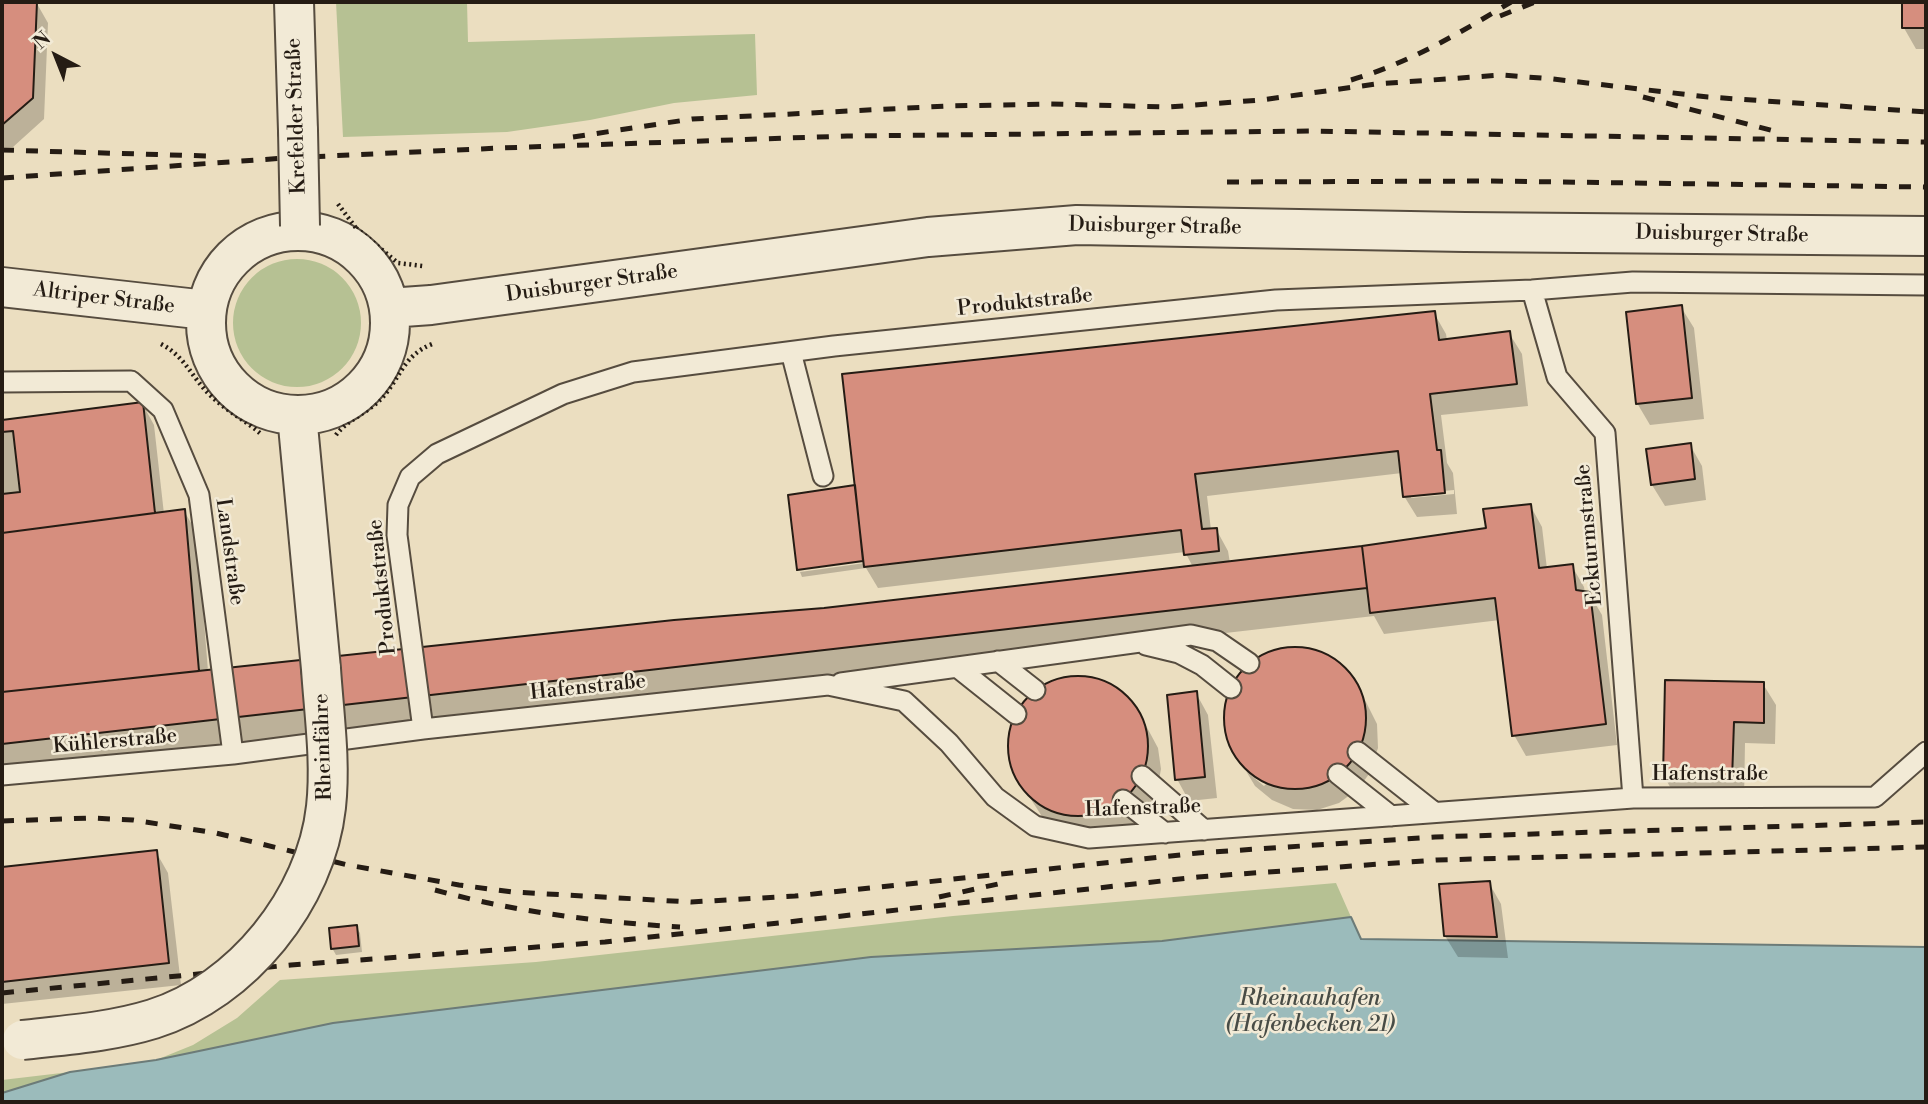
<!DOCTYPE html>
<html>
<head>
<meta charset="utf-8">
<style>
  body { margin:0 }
  #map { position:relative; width:1928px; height:1104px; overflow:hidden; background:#ebdec0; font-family:"Libre Bodoni",serif }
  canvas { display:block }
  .frame { position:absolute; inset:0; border:4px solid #251c14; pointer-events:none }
  .north { position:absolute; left:21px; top:21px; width:70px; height:70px; -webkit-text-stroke:5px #f2ead6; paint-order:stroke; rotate:318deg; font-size:19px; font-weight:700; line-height:28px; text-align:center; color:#251c14 }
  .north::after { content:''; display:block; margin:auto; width:24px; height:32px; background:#251c14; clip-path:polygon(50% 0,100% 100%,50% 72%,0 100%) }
</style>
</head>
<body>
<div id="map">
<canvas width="1928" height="1104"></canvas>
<div class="frame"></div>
<div class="north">N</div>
</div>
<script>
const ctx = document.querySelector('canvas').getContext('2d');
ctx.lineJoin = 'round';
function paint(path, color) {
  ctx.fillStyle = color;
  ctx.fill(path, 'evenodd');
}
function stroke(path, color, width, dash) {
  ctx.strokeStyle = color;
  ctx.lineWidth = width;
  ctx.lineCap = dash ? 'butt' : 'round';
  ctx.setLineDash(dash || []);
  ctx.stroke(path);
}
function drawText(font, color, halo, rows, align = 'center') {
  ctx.font = font + ' "Libre Bodoni",serif';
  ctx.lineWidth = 5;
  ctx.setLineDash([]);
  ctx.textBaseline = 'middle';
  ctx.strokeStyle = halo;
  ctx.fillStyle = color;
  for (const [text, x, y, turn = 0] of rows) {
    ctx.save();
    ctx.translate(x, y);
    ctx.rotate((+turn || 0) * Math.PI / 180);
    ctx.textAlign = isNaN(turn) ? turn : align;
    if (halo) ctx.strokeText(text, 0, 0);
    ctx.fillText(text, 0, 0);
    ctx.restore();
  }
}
paint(new Path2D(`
  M336,2h131l1,40 287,-8 2,61 -83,8 -84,17 -83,12 -164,5z
  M233 323a64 64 0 1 1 128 0a64 64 0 1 1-128 0Z
  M1336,883l15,34 -189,24 -291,16 -538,66 -177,37 37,-15 44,-27 43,-38 256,-18 417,-46z
  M70,1072l-68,21v-13z`), '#b6c193');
const water = new Path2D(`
  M1351,917l10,22 565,8v155h-1924v-9l68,-21 86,-12 177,-37 538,-66 291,-16z`);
paint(water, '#9bbbbb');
stroke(water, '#6c7b78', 2);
paint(new Path2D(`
  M2,2h34l12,21 -4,96 -31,28h-11z
  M1903,2h23v47h-10l-12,-21z
  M1681,307l13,21 10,91 -54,6 -13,-22z
  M1434,313l12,21 1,6 62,-7 13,21 6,52 -87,9 6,48 6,10 4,41 -40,3 -13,-21 -2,-23 -195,23 4,34 5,-1 12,22 2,12 133,-15 125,-18 42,-25 12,22 5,42 25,-3 12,21 1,6h4l13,22 15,130 -91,11 -12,-21 -14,-115 -116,14 -10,-18 -1372,157v-352l140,-18 12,22 10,89 20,-3 13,22 11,138 617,-62 368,-42 -8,-15 -307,36 -12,-20 -64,9 -2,-5 65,-9v-3l-67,9 59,-82zM1454,490v4l-43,4v-4z
  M1690,445l12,21 4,34 -41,6 -13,-21z
  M1295,647l23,5 21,11 16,17 22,44 1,24 -9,26 -11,15 -19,14 -22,7 -24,-1 -21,-9 -17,-14 -9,-15 18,15 2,-2 -26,-22 -10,-18 -5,-22 3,-23 9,-20 13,-14 23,-14z
  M1078,677l22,3 19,10 16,15 23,43 3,21 -4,22 -11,20 -15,15 -22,9 -66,-17 -27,-42 -7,-22 2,-23 9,-22 16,-18 21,-11z
  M1763,684l13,21 -1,39 -30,-1 -1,58 -67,-2 -12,-21z
  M1196,693l12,22 9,83 -28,3 -12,-22z
  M156,852l12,21 13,112 -179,19v-135z
  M1489,883l12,21 7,54 -50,-1 -13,-21z
  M356,927l4,6 2,19 -26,3 -4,-7z`), '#0003');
const building = new Path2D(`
  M2,2h35l-4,96 -31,27z
  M1902,2h24v26h-24z
  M1682,305l10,93 -56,6 -10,-92z
  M1435,311l4,29 71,-9 7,53 -87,10 7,56h4l4,43 -42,4 -5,-46 -203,23 7,55 15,-1 2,23 -35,4 -3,-25 -317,37 -22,-193z
  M143,402l12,111 -153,20v-113z
  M13,431l7,61 -18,2v-62z
  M1691,443l4,36 -44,6 -5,-36z
  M855,485l8,76 -66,9 -9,-75z
  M1531,504l8,64 34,-4 3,26 14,2 16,132 -94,12 -17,-138 -125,15 -8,-67 124,-18 -3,-19z
  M185,509l14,162 -197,21v-159z
  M1362,546l5,42 -1365,156v-52l672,-72 150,-12z
  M1224 718a71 71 0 1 1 142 0a71 71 0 1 1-142 0Z
  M1008 746a70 70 0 1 1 140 0a70 70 0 1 1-140 0Z
  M1665,680l99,2v41l-30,-1 -2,58 -69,-2z
  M1197,691l8,86 -30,3 -8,-85z
  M157,850l12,113 -167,19v-115z
  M1490,881l7,56 -53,-1 -5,-52z
  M357,925l2,21 -28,3 -2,-21z`);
paint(building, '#d68e7e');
stroke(building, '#251c14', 2);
const service = new Path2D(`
  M1532,290l25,87 48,56 28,365
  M791,352l32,124
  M2,382l129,-1 32,29 36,85 34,259
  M1146,645l33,8 23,12 29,23
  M998,661l37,29
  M957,667l59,47
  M841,683l350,-48 26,6 32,22
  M423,729l-26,-194 1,-30 12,-28 27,-23 126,-60 70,-22 201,-26 442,-46 256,-10 101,-8 293,3
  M1358,752l76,60
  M1338,774l53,42
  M2,775l231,-21 190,-25 405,-44 76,16 45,42 46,54 40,29 54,12 544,-40 242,-1 51,-45
  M1142,776l62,54
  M1123,800l42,33`);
const tertiary = new Path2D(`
  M294,2l4,129
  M206 323a92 92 0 1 1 184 0a92 92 0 1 1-184 0Z
  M2,287l204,23
  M389,308l42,-3 497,-68 149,-12 388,7 461,4
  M297,415l24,254`);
stroke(service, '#564c3f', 23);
stroke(tertiary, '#564c3f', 42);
stroke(new Path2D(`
  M356,228l42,35 25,3
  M161,344c24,12 31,34 49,51 16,16 37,26 52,40
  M336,435c11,-15 31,-22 44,-35 20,-20 22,-44 52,-56`), '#251c14', 4.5, [2, 3.5]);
stroke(service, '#f2ead6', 19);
stroke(tertiary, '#f2ead6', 38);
stroke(new Path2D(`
  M1500,16l35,-14
  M1351,80c58,-17 109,-47 160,-78
  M1643,97l135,35
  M573,137l119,-18 255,-13 104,-2 118,3 92,-7 115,-16 126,-9 51,4 155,18 218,15
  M2,150l206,6
  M2,178l283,-20 215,-10 347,-12 464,-5 615,11
  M1227,182l261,-1 438,6
  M2,821l89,-3 42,2 83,13 132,32 111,20 53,7 179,10 104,-6 403,-43 237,-16 491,-15
  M435,890c80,22 162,32 245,37
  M939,897l68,-15
  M2,993l289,-28 314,-23 593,-65 239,-17 489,-13`), '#251c14', 5, [12, 12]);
const tertiaryBridge = new Path2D(`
  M298,131l2,95
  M22,1040c44,-5 89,-8 131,-21 89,-28 163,-120 173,-212 5,-45 -2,-93 -5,-138`);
stroke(tertiaryBridge, '#564c3f', 42, []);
stroke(new Path2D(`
  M338,204l18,24`), '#251c14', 4.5, [2, 3.5]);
stroke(tertiaryBridge, '#f2ead6', 38);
drawText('21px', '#251c14', '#f2ead6', [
  ["Krefelder Straße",297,116,-92],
  ["Duisburger Straße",1155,227,1],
  ["Duisburger Straße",1722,235,1],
  ["Duisburger Straße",592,284,-8],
  ["Altriper Straße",104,299,7],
  ["Produktstraße",1025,303,-6],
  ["Eckturmstraße",1590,535,-95],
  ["Landstraße",229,552,82],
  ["Produktstraße",383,587,-96],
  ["Hafenstraße",588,688,-6],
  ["Kühlerstraße",115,742,-5],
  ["Rheinfähre",324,747,-92],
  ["Hafenstraße",1710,775],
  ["Hafenstraße",1143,809,-2]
]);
drawText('italic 23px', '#484c46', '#f2ead6', [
  ["Rheinauhafen",1310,999],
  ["(Hafenbecken 21)",1310,1025]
]);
</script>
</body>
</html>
